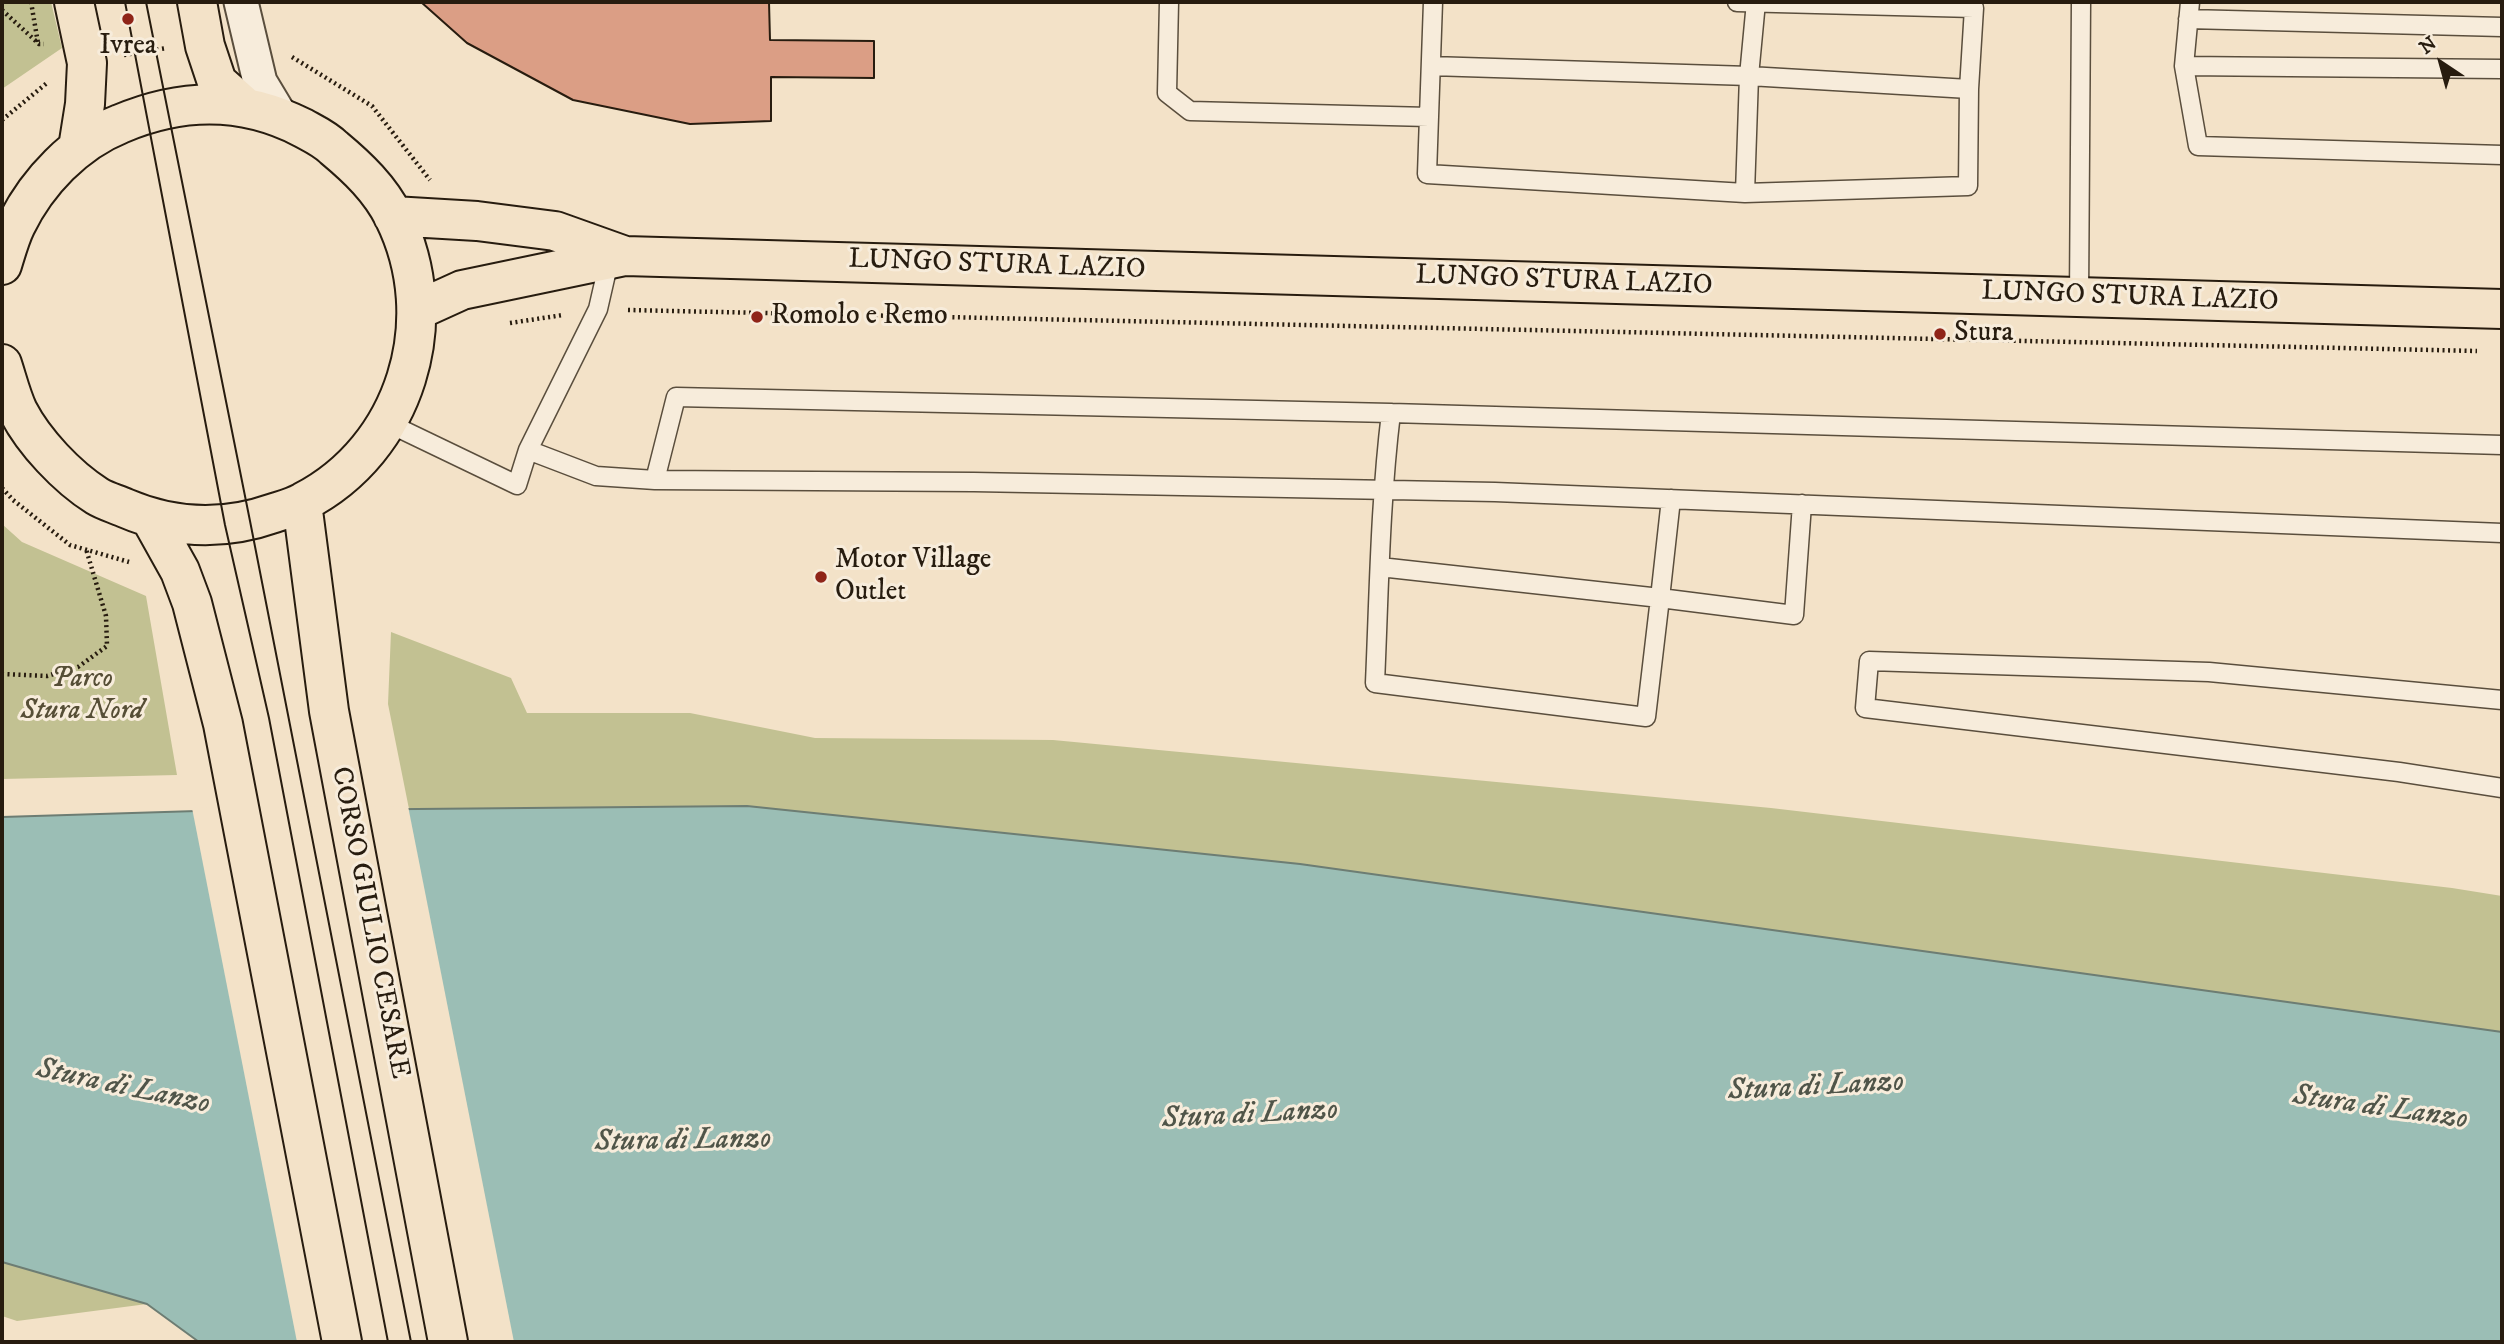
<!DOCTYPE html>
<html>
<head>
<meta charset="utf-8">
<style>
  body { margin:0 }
  #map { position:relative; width:2504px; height:1344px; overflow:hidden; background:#f3e2c8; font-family:"IM FELL DW Pica",serif }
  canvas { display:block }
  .frame { position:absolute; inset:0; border:4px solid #271c0f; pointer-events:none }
  .north { position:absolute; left:2406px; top:28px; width:70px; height:70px; -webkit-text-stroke:5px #f7ecdb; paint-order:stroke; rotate:324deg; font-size:19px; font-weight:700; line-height:28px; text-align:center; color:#271c0f }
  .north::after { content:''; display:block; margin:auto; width:24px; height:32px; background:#271c0f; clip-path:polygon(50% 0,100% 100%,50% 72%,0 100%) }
</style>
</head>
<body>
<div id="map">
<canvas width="2504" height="1344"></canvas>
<div class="frame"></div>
<div class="north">N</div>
</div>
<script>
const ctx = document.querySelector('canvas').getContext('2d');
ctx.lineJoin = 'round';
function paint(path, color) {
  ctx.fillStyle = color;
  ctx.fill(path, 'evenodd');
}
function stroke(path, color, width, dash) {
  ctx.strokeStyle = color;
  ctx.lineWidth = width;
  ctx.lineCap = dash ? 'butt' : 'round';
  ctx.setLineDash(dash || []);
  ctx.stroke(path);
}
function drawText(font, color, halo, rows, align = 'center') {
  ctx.font = font + ' "IM FELL DW Pica",serif';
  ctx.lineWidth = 6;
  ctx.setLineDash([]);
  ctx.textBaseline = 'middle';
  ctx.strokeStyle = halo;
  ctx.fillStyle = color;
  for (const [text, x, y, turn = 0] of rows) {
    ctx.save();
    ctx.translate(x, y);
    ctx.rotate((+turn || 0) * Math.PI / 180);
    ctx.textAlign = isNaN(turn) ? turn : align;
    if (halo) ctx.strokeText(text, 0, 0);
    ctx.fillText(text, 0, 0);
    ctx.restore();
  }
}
paint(new Path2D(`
  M2,2h49l11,46 -60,41z
  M2,524l20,18 124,54 31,179 -175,4z
  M391,632l120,46 16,35h163l125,25 238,2 718,68 681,80 50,8v136l-1202,-168 -891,-55 -21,-105z
  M2,1262l145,42 -130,17 -15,-5z`), '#c2c192');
const water = new Path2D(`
  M747,806l553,58 1202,168v310h-2303l-52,-38 -145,-42v-445l195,-6z`);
paint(water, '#9bbeb5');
stroke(water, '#6d7d73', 2);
paint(new Path2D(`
  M408,806l106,536h-217l-105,-534z`), '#f3e2c8');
const building = new Path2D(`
  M421,2h348l1,38 104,1v37l-103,-1v44l-81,3 -117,-24 -106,-57z`);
paint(building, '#db9e85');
stroke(building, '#271c0f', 2);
const lane = new Path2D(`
  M1169,2l-2,91 23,18 239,6
  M1433,2l-6,172 318,19 223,-7 1,-97 5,-81 -237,-6
  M2190,2l-6,64 14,80 304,9
  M2188,19l314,8
  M1431,66l318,10 220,13
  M2184,66l318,3
  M1745,193l4,-117 7,-74
  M2079,298l2,-296
  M388,423l129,62 11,-35 70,-141 11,-48
  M528,450l68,26 59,4 319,2 521,10 1007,41
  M655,480l21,-83 715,16 1111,32
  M1671,499l-11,99 134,17 8,-111
  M1380,567l280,31 -14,119 -271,-34c4,-90 5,-180 16,-270
  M2502,700l-293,-28 -340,-11 -4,47 534,64 103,16`);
const street = new Path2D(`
  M241,2l19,80 21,35`);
const primary = new Path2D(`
  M74,2l13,61 -2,41 -7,44
  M197,2l8,44 12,36 28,25
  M393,216l84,5 78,10 70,25 1877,53
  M2,265c4,-13 8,-28 14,-40 21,-43 59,-83 104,-101 61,-26 123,-27 183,4 11,6 22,11 31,20 24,20 46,41 60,69 51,103 12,232 -91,285 -9,5 -20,8 -29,11 -51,18 -100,16 -149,-5 -9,-4 -20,-7 -28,-12 -30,-19 -63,-54 -79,-85 -7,-15 -11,-32 -16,-47
  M418,310l44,-20 163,-34
  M302,503l27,208 119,631
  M151,519l29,52 12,32 31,121 119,618`);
stroke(lane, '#5a4e3d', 21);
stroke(street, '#5a4e3d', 37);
stroke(primary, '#271c0f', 42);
stroke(new Path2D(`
  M31,2l7,41
  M2,10l37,34h5
  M124,55l43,-7
  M292,57l80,49 58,74
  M2,120l45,-37
  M628,310l1849,41
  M510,323l53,-8
  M2,488l11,12 57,45 59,17
  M2,674l45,2 31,-9 29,-21 -1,-30 -20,-67`), '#271c0f', 4.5, [2, 3.5]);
stroke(lane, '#f7ecdb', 18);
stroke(street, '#f7ecdb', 33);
stroke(primary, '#f3e2c8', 38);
stroke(new Path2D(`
  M125,2l100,523 44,193 119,624
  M146,2l104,519 161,821`), '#271c0f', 2);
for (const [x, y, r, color] of [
  [128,19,7,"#8f2418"],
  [757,317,7,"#8f2418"],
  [1940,334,7,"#8f2418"],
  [821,577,7,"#8f2418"]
]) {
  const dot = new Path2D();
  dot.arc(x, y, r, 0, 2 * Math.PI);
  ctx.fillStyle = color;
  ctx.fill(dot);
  stroke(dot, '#f7ecdb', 2.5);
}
drawText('28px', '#271c0f', '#f7ecdb', [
  ["Ivrea",128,47,"center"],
  ["Romolo e Remo",771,317],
  ["Stura",1954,334],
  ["Motor Village",835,561],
  ["Outlet",835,593]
], 'left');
drawText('28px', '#271c0f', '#f7ecdb', [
  ["LUNGO STURA LAZIO",997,266,2],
  ["LUNGO STURA LAZIO",1564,282,2],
  ["LUNGO STURA LAZIO",2130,298,2],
  ["CORSO GIULIO CESARE",369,923,79]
]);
drawText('italic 28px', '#564e36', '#f7ecdb', [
  ["Parco",82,680],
  ["Stura Nord",82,712]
]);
drawText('italic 30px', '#505549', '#f7ecdb', [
  ["Stura di Lanzo",123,1088,12],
  ["Stura di Lanzo",1816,1088,-3],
  ["Stura di Lanzo",2380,1109,8],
  ["Stura di Lanzo",1250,1116,-3],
  ["Stura di Lanzo",683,1142,-1]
]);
</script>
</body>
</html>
